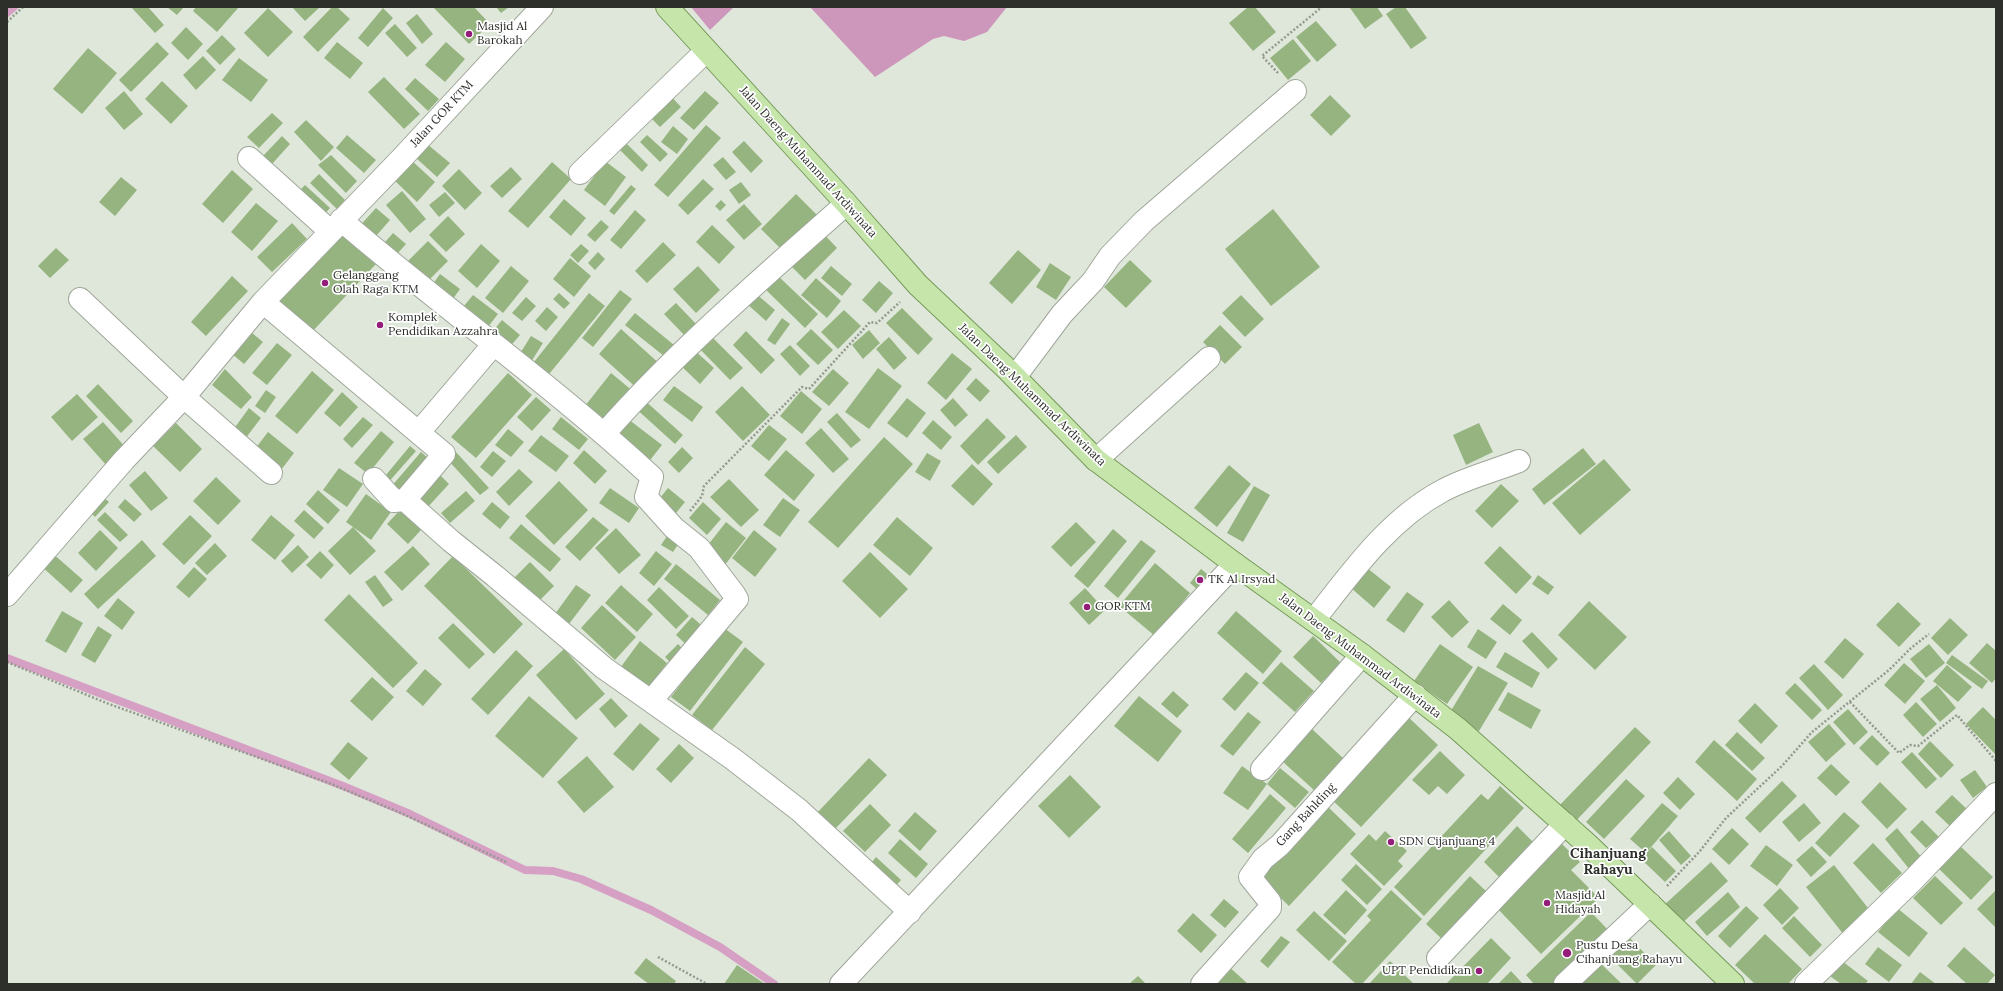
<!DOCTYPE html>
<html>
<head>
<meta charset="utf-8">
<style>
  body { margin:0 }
  #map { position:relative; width:2003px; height:991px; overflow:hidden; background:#dfe7da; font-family:Lora,serif }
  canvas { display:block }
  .frame { position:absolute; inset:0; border:8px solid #2c2f2a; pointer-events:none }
</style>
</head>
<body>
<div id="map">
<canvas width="2003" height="991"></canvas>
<div class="frame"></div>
</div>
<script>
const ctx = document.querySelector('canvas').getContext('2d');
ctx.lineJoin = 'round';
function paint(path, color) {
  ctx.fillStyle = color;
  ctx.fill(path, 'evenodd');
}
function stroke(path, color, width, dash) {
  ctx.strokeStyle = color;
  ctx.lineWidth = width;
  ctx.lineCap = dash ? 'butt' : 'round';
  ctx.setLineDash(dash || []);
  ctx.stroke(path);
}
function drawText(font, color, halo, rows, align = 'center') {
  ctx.font = font + ' Lora,serif';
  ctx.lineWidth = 3.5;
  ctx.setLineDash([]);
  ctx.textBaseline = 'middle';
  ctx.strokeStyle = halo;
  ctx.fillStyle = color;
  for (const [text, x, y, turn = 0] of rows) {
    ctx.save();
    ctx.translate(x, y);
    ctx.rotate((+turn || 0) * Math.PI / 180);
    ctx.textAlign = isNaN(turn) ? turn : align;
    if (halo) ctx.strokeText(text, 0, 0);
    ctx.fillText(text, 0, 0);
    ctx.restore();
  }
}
paint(new Path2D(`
  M691,7h43l-24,23z
  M810,7h197l-20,25 -23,9 -20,-5 -11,3 -58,38z`), '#cd97bb');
stroke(new Path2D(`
  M7,13l7,-6
  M7,658l336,128 67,28 115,56 28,1 28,8 70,31 69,37 54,37`), '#d6a0c4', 8);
paint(new Path2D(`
  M131,7h17l16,18 -9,8z
  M167,7h17l-7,8z
  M196,7h43l-22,25 -24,-21z
  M292,7h28l-15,14z
  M332,7h5l13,12 -32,33 -15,-15z
  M433,7h41l16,17 -21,20z
  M496,7h13l-8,6z
  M1248,7h7l21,25 -23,19 -24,-28z
  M1351,7h26l6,9 -18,13 -15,-21z
  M1396,7h9l22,31 -16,11 -25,-35z
  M268,8l25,24 -25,25 -24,-24z
  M383,8l10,10 -25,29 -10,-9z
  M417,14l16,20 -11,10 -16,-21z
  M1316,21l21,24 -20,17 -21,-25z
  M395,24l22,24 -10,9 -22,-24z
  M186,27l17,17 -15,16 -17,-17z
  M222,35l14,14 -16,16 -14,-14z
  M1293,39l18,22 -23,19 -18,-22z
  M157,42l12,12 -38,38 -12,-12z
  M337,42l26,21 -13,16 -26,-21z
  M446,42l19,17 -20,23 -20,-17z
  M88,48l29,25 -35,41 -29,-25z
  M203,56l13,14 -20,20 -13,-15z
  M239,58l29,22 -17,22 -29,-22z
  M384,77l36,37 -16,15 -36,-37z
  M415,78l24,21 -11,12 -23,-22z
  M162,81l26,25 -17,18 -26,-25z
  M124,91l19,23 -19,16 -19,-22z
  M705,91l14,12 -25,27 -14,-12z
  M667,92l14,15 -21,20 -14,-14z
  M1330,95l21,21 -20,20 -21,-21z
  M272,113l11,10 -24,25 -12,-11z
  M306,120l28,27 -13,14 -27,-29z
  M706,125l15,13 -53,59 -14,-12z
  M673,126l15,13 -11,15 -16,-12z
  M347,135l29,25 -12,13 -28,-25z
  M647,135l21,19 -8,8 -20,-20z
  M282,136l8,8 -18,20 -9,-8z
  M744,141l19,20 -12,12 -19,-21z
  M427,144l23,19 -13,14 -22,-20z
  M627,144l21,21 -6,7 -22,-22z
  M331,155l26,26 -11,12 -28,-28z
  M723,157l13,15 -10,8 -13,-15z
  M411,160l24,22 -18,20 -24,-23z
  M605,161l21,16 -21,29 -21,-16z
  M552,162l19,17 -43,49 -20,-17z
  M511,167l11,12 -20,19 -12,-12z
  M459,169l23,24 -17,17 -23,-24z
  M232,170l21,19 -30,34 -21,-19z
  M319,174l26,26 -8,9 -27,-26z
  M121,177l16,13 -22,26 -16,-14z
  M703,179l11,10 -26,26 -10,-10z
  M741,182l10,13 -12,9 -10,-14z
  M305,185l25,23 -9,10 -26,-23z
  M631,185l5,4 -22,26 -5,-4z
  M402,191l24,28 -16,14 -24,-28z
  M445,192l10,11 -16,14 -10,-12z
  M796,194l22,22 -35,35 -22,-22z
  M564,199l22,19 -15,18 -22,-19z
  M721,200l5,5 -6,6 -5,-5z
  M256,203l22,18 -26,30 -21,-19z
  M744,204l18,20 -18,16 -18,-20z
  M376,208l14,12 -20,23 -14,-13z
  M1273,209l47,58 -49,39 -46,-57z
  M635,210l11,10 -25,29 -11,-9z
  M448,216l17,18 -19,18 -17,-17z
  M601,220l8,7 -14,15 -8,-7z
  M292,223l15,16 -35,33 -15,-15z
  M712,225l23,22 -16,17 -23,-22z
  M820,230l17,18 -32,32 -17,-17z
  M341,231l35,33 -67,71 -35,-33z
  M393,233l13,11 -15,17 -13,-11z
  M428,241l20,20 -20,20 -20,-20z
  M663,242l13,13 -29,28 -12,-12z
  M481,244l19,17 -23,27 -19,-17z
  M581,244l8,7 -11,12 -8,-8z
  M56,248l13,12 -19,18 -12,-12z
  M1018,250l23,20 -29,34 -23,-21z
  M598,252l7,7 -10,11 -7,-7z
  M570,258l21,18 -17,21 -21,-18z
  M1130,260l22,21 -26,27 -22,-21z
  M1050,263l21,14 -15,23 -20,-13z
  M511,266l18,15 -26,32 -18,-15z
  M698,266l22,24 -24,23 -23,-24z
  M831,266l21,18 -10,12 -21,-18z
  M440,274l20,15 -10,14 -20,-15z
  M776,274l42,40 -13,14 -42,-41z
  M232,276l16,15 -42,45 -15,-14z
  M816,278l25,23 -14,17 -26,-23z
  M879,281l14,12 -17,20 -14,-13z
  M620,290l12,9 -39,48 -11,-9z
  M754,292l21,18 -9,11 -21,-19z
  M559,293l11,10 -6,6 -11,-10z
  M589,293l16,13 -60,73 -15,-12z
  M473,295l25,19 -14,18 -25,-20z
  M1241,295l23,24 -19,18 -23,-24z
  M526,297l10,9 -14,15 -10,-8z
  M676,303l22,23 -12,11 -22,-23z
  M547,307l11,10 -12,14 -11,-10z
  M902,308l31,31 -15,16 -32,-32z
  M844,310l17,16 -23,23 -17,-17z
  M635,313l39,32 -10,11 -39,-31z
  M782,318l8,6 -15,21 -8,-5z
  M502,320l18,15 -13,15 -18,-14z
  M1220,325l22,22 -17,17 -22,-22z
  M621,329l41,37 -22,25 -41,-37z
  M811,329l22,21 -15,15 -22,-21z
  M869,330l11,13 -17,16 -11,-14z
  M746,331l29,29 -14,14 -28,-29z
  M251,332l12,10 -19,22 -12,-10z
  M708,333l35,35 -13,12 -34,-35z
  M531,336l12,7 -12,19 -12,-7z
  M889,337l18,21 -13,12 -18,-21z
  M277,343l15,12 -25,30 -15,-12z
  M790,345l20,21 -10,10 -20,-22z
  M693,349l21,19 -14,16 -21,-20z
  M952,353l20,16 -26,31 -19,-17z
  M878,368l24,18 -33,43 -24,-17z
  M225,369l27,28 -11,12 -29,-24z
  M833,369l16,14 -20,23 -17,-14z
  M312,371l22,19 -37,44 -22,-18z
  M508,373l24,22 -56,63 -25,-21z
  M611,373l23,19 -30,38 -23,-19z
  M976,378l14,13 -10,11 -14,-13z
  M98,384l35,37 -12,12 -35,-37z
  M674,386l29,21 -11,15 -29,-22z
  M742,386l28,29 -27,26 -28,-29z
  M266,390l10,7 -11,16 -10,-7z
  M801,391l21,18 -20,25 -22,-18z
  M342,392l16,15 -18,20 -16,-14z
  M77,394l21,23 -26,24 -21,-24z
  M536,397l15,13 -19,21 -15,-14z
  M641,397l42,38 -8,9 -42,-38z
  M907,398l19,15 -19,25 -20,-15z
  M953,398l15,17 -13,12 -15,-17z
  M249,408l12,10 -16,21 -12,-9z
  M837,413l24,27 -10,8 -24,-26z
  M363,417l10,8 -21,23 -9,-9z
  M561,417l27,22 -9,11 -27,-21z
  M987,418l19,19 -28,28 -18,-19z
  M628,419l34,26 -15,19 -34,-27z
  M933,420l19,17 -11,13 -19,-17z
  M103,422l24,27 -20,17 -24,-27z
  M176,423l26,26 -22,23 -27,-26z
  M1479,423l14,29 -27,13 -13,-30z
  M769,425l18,14 -18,22 -18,-15z
  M821,428l28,31 -16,14 -28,-30z
  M508,429l16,13 -13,15 -16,-12z
  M381,431l13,11 -26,32 -14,-11z
  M268,432l26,21 -13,17 -26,-21z
  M541,435l28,21 -13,16 -28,-21z
  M1016,435l11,12 -29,27 -11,-12z
  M884,437l29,27 -75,84 -30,-26z
  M410,446l6,5 -30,34 -5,-4z
  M682,447l11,11 -14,15 -11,-11z
  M1583,448l13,16 -52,41 -12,-16z
  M584,450l23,21 -12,13 -22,-21z
  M786,450l29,25 -21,26 -30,-26z
  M455,451l34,37 -9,7 -33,-36z
  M493,451l13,10 -14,16 -12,-10z
  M421,452l9,8 -31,36 -9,-8z
  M927,453l14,8 -11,20 -15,-9z
  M1604,459l27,31 -51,45 -28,-32z
  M972,464l21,20 -20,22 -22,-20z
  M1229,465l22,19 -34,43 -23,-19z
  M339,468l24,16 -16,23 -24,-17z
  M519,469l14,13 -24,24 -13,-14z
  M435,470l14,14 -23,25 -14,-14z
  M145,471l23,27 -17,13 -22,-26z
  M216,477l25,24 -23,24 -25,-24z
  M729,479l30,31 -18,17 -31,-30z
  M559,481l29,29 -34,35 -29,-29z
  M1501,484l18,17 -27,27 -17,-17z
  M1254,486l16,9 -27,47 -16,-9z
  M610,488l29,20 -10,15 -30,-20z
  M668,488l17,14 -13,16 -17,-14z
  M318,490l22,20 -12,14 -22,-20z
  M466,491l9,10 -25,22 -9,-10z
  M366,494l25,18 -20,28 -18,-13 23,24 -26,24 -22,-24 25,-24 -7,-5z
  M102,496l7,6 -14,15 -6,-6z
  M783,498l17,12 -20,27 -17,-12z
  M125,499l17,15 -8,8 -16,-15z
  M492,502l18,15 -10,12 -18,-15z
  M703,502l18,17 -14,16 -18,-17z
  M304,510l20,18 -10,11 -20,-18z
  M400,510l21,20 -13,14 -21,-20z
  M105,512l23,23 -8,7 -23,-22z
  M190,515l22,21 -28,29 -22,-21z
  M271,515l24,20 -20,25 -24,-20z
  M593,517l16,13 -29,31 -15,-14z
  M897,517l36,31 -23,28 -37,-31z
  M726,522l20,16 -22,28 -20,-16z
  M1076,522l20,20 -25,25 -20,-20z
  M521,524l40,35 -11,13 -41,-34z
  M616,528l25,27 -22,19 -24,-26z
  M1113,529l14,12 -39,47 -14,-12z
  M100,530l18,18 -22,23 -18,-18z
  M754,530l23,19 -22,28 -23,-19z
  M667,536l12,7 -6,9 -12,-7z
  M142,540l14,16 -58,53 -14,-15z
  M1141,540l15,11 -38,47 -14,-12z
  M215,543l12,13 -20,19 -12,-12z
  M298,545l11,12 -17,16 -11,-12z
  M413,546l17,18 -28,27 -18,-19z
  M1500,546l32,31 -16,17 -32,-31z
  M320,551l14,14 -13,14 -15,-14z
  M656,551l16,13 -18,22 -15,-13z
  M51,552l32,28 -12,13 -31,-28z
  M870,552l38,37 -28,29 -38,-37z
  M453,556l70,68 -29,30 -70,-68z
  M530,562l24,24 -20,20 -24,-24z
  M1155,563l35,30 -35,43 -36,-30z
  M676,564l44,36 -12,15 -44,-36z
  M194,567l13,12 -18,19 -13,-11z
  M1367,568l24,19 -17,21 -23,-20z
  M1201,569l10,8 -12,14 -9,-8z
  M375,575l18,25 -10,7 -18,-25z
  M1538,575l16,12 -6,8 -16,-11z
  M576,585l15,10 -22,29 -14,-10z
  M621,585l32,29 -16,18 -32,-29z
  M659,587l30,29 -13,13 -29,-29z
  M1085,588l20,22 -16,15 -20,-22z
  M1407,592l17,12 -20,29 -18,-13z
  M349,594l69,69 -25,25 -69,-68z
  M118,598l17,14 -13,18 -18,-14z
  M1449,600l20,22 -17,16 -21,-21z
  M1589,601l38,36 -32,33 -37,-35z
  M1898,602l23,22 -22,23 -23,-22z
  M1503,604l19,16 -12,15 -20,-16z
  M602,605l34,32 -21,23 -34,-32z
  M62,611l21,12 -17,30 -21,-12z
  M1236,611l46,40 -19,23 -46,-41z
  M692,617l15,13 -17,18 -14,-13z
  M1950,618l18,17 -20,20 -17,-17z
  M453,623l32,31 -16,15 -31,-31z
  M98,626l14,9 -17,28 -14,-8z
  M724,628l19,14 -53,69 -19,-14z
  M1478,629l19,13 -11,17 -19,-12z
  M1532,632l26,27 -10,10 -26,-28z
  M1313,636l28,27 -20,20 -28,-26z
  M1845,638l19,16 -21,25 -19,-17z
  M640,641l27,22 -20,26 -27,-21z
  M1987,643l9,8v27l-4,5 -23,-20z
  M678,644l9,9 -13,13 -9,-9z
  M1440,644l33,23 -26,37 -33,-23z
  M1929,644l16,19 -19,15 -16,-19z
  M745,647l20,17 -53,66 -20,-15z
  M564,649l41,45 -29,26 -40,-45z
  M516,650l17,16 -45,49 -17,-16z
  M1505,652l35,21 -8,15 -36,-21z
  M1952,655l36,26 -6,8 -36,-26z
  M1281,662l33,29 -19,21 -33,-29z
  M1904,663l21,18 -20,23 -21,-19z
  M1814,664l29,31 -15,15 -29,-32z
  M1947,665l25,22 -14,15 -25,-21z
  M1478,666l30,17 -29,48 -30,-17z
  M425,669l17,15 -19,22 -17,-15z
  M1246,672l13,11 -24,28 -13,-12z
  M372,677l22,20 -22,24 -22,-20z
  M1795,683l27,27 -10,10 -27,-27z
  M1937,685l19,23 -16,14 -20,-23z
  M1173,691l16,14 -12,13 -16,-14z
  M1508,692l33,18 -10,19 -33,-19z
  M529,696l49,42 -35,40 -48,-42z
  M1139,696l43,35 -24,31 -44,-36z
  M611,698l17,18 -13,12 -16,-19z
  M1916,702l21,22 -14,13 -20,-22z
  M1755,703l23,23 -17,18 -23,-23z
  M1983,707l13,13v35l-30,-31z
  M1848,709l20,23 -14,13 -21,-23z
  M1248,712l13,10 -28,34 -13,-10z
  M1407,716l31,29 -77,82 -31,-29z
  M640,723l20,16 -27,32 -20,-17z
  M1829,724l17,20 -20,18 -18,-20z
  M1635,727l16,15 -79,83 -16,-16z
  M1312,729l32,30 -29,32 -33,-30z
  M1737,732l28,26 -13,13 -27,-26z
  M1872,735l18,18 -13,13 -18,-18z
  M1714,740l43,39 -20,22 -42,-39z
  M1930,741l24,24 -13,13 -23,-24z
  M348,742l20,16 -19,22 -19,-16z
  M679,744l15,14 -23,25 -15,-14z
  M1440,751l25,24 -18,19 -9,-8 -9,9 -17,-15z
  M1912,752l25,27 -11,10 -25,-27z
  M587,756l27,31 -30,26 -27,-31z
  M869,758l18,17 -51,53 -20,-14z
  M1831,764l19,18 -14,14 -19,-18z
  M1242,766l25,18 -19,26 -25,-17z
  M1280,768l29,24 -14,16 -28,-24z
  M1975,770l12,17 -14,11 -13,-18z
  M1070,775l31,32 -32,31 -31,-32z
  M1678,777l17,17 -15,16 -17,-17z
  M1626,779l19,17 -41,43 -18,-17z
  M1782,781l15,15 -37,37 -15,-15z
  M1880,782l27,27 -20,20 -26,-27z
  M1500,786l24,22 -100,108 -30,-29 87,-93 7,6z
  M1270,794l16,14 -38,45 -16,-14z
  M1952,795l18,17 -17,17 -18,-17z
  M1662,803l16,13 -32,37 -16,-14z
  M1804,803l17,20 -22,19 -17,-20z
  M870,804l21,21 -26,27 -22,-21z
  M1325,804l31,30 -67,72 -31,-30z
  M915,812l22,19 -17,20 -22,-20z
  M1844,812l16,14 -30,31 -15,-14z
  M1922,820l17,17 -13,11 -16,-16z
  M1517,826l19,19 -33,36 -19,-19z
  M1732,828l17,16 -20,21 -17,-16z
  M1897,828l26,31 -13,11 -25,-31z
  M1385,831l22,20 -9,10 5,5 -19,20 -34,-32 19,-20 7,7z
  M1669,831l22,25 -10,9 -22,-25z
  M900,839l28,25 -12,14 -28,-25z
  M1873,843l29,30 -21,20 -28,-30z
  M1562,844l18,18 -9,8 28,28 -58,56 -45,-47z
  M1766,845l27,20 -16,21 -27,-20z
  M1812,846l15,16 -16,15 -15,-17z
  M1960,846l33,31 -22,23 -32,-31z
  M1652,847l24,24 -11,11 -24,-23z
  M876,857l25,23 -8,9 -25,-22z
  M1711,862l17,19 -49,45 -17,-19z
  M1356,864l26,25 -15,16 -26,-25z
  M1834,865l38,48 -28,22 -38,-48z
  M1470,876l17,16 -44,48 -17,-16z
  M1935,876l28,27 -22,22 -28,-27z
  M1780,888l19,20 -17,17 -19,-20z
  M1346,890l21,20 -22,25 -22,-20z
  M1391,890l31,29 -60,65h-6l-24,-22 39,-42 -4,-4z
  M1996,890v38l-19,-19z
  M1728,892l12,15 -33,29 -12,-14z
  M1224,899l15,13 -14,16 -15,-13z
  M1746,906l13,12 -29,30 -12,-12z
  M1897,908l31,25 -19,24 -31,-25z
  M1314,911l33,30 -18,20 -33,-31z
  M1591,912l18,19 -56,53h-19l-8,-9z
  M1193,913l24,22 -16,18 -24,-22z
  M1794,916l28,29 -12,12 -28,-29z
  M1625,933l31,32 -19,19 -32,-32z
  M1765,934l37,35 -14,15h-33l-20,-19z
  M1281,936l9,6 -22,26 -8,-7z
  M1491,938l20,20 -24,26h-41z
  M1878,947l24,18 -13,17 -24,-18z
  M1964,947l31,28 -8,9h-20l-20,-18z
  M646,958l30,23 -2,3h-25l-15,-11z
  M1597,960l25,24h-41l-4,-4z
  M1390,961l24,23h-45z
  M1842,961l26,20 -3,3h-24l-11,-8z
  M1226,964l22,20h-39z
  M737,965l28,19h-41z
  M1511,971l12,13h-25z
  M1920,972l16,12h-25z
  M1138,976l8,8h-17z`), '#96b480');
const minor = new Path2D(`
  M249,158l81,73
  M580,173l126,-122
  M341,220c102,88 212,165 311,257l-6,20 28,31 25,20 35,46 3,5 -86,102
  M80,299l104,98 87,76
  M263,302l181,152 -39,46
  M1015,377l47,-63 31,-33 17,-25 34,-35 151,-130
  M419,432l75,-88
  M604,434c71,-81 153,-151 234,-223l7,-9
  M1096,460l113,-102
  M374,479l20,22 11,-1 46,41 44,35 109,92 129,91 66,51 111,102
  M7,595l117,-135 60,-63 79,-95 139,-144 140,-151
  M1314,620c37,-47 74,-100 128,-129 23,-13 52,-20 77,-30
  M1262,769l100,-114
  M1438,958l127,-134
  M841,984l394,-420
  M1202,984l68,-76v-6l-20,-25 13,-18 17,-14 135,-150
  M1565,984l85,-80
  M1806,984l105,-102 85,-88`);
const major = new Path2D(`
  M667,7l178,195 73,83 90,85 88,90 139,104 127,91 96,74 129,115 146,140`);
stroke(minor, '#9fa79a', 24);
stroke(major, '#769a59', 24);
stroke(new Path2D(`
  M7,22l16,-15
  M1278,73l-16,-17 60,-49
  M690,511l12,-15 2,-10 98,-99 7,2 61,-67 7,1 23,-21
  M7,662l102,42 220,79 72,30 107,50
  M1850,702l49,51 11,-8 8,1 39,-31 39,46
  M1667,886l33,-35 26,-33 56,-52 30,-34 77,-62 22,-22 18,-14
  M658,957l49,27`), '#93998f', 2.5, [2, 2]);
stroke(minor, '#fff', 22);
stroke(major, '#c5e5aa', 22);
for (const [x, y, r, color] of [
  [469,34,4,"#941d7a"],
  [325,283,4,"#941d7a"],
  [380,325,4,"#941d7a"],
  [1200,580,4,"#941d7a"],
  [1087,607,4,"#941d7a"],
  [1391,842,4,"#941d7a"],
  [1547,903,4,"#941d7a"],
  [1567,953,5,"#941d7a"],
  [1479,971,4,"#941d7a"]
]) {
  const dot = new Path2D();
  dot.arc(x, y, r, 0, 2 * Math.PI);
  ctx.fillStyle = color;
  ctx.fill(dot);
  stroke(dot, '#fff', 1.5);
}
drawText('12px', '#2c2f2a', '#fff', [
  ["Masjid Al",477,27],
  ["Barokah",477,41],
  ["Gelanggang",333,276],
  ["Olah Raga KTM",333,290],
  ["Komplek",388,318],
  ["Pendidikan Azzahra",388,332],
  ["TK Al Irsyad",1208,580],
  ["GOR KTM",1095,607],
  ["SDN Cijanjuang 4",1399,842],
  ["Masjid Al",1555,896],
  ["Hidayah",1555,910],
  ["Pustu Desa",1576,946],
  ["Cihanjuang Rahayu",1576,960],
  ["UPT Pendidikan",1471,971,"right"]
], 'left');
drawText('12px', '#2c2f2a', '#fff', [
  ["Jalan GOR KTM",442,114,-47],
  ["Jalan Daeng Muhammad Ardiwinata",808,162,48],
  ["Jalan Daeng Muhammad Ardiwinata",1032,395,44],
  ["Jalan Daeng Muhammad Ardiwinata",1360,656,37],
  ["Gang Bahlding",1306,815,-47]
]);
drawText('bold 14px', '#2c2f2a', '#fff', [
  ["Cihanjuang",1608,854],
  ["Rahayu",1608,870]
]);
</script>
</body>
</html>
